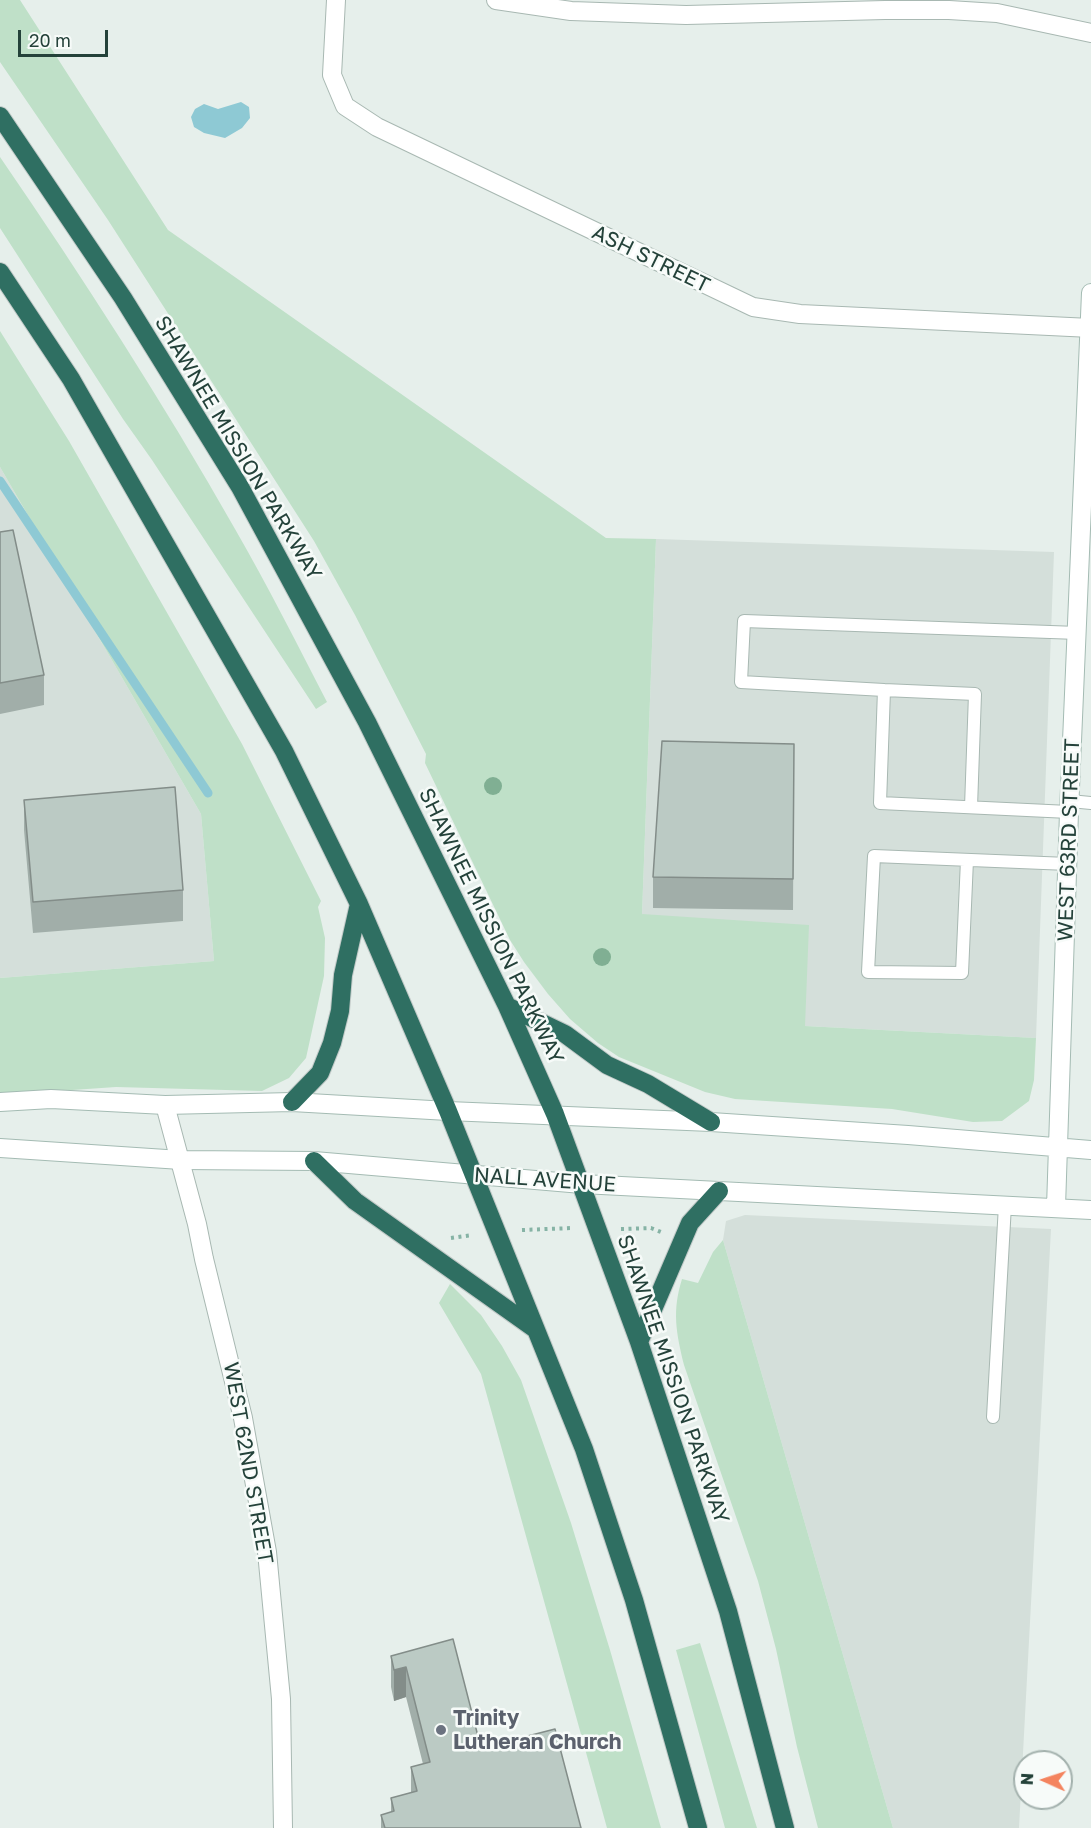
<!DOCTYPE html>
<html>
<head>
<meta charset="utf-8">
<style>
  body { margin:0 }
  #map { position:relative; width:1091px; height:1828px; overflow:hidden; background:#e6efeb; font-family:"Golos Text",sans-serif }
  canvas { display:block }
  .north { position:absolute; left:1013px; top:1750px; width:60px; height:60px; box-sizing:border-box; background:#f7fbf9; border:2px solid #a3b1ad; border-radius:50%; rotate:273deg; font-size:16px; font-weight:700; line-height:24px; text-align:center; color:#24423a }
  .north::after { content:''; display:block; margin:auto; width:21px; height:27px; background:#f4845f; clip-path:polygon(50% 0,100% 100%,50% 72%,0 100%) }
  .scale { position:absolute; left:18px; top:30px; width:90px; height:27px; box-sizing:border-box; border:3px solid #24423a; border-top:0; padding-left:8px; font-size:18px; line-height:21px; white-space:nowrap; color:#24423a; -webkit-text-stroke:4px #f7fbf9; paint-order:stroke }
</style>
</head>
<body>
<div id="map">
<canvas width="1091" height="1828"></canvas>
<div class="north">N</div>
<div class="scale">20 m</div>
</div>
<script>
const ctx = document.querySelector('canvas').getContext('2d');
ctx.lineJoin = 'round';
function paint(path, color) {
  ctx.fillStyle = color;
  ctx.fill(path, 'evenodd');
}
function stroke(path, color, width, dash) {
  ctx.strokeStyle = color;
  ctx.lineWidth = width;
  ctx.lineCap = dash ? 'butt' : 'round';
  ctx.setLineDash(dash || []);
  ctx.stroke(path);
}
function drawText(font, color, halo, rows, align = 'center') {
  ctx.font = font + ' "Golos Text",sans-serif';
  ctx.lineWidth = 5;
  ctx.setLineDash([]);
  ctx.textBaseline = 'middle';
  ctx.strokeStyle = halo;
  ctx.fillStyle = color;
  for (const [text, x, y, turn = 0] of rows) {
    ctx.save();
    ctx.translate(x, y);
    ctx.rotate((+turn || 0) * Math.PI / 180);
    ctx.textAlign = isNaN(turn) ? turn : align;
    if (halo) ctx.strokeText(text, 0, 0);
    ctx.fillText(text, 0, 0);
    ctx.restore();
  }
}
paint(new Path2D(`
  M0,467l201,347 13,147 -214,17z
  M656,539l398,13 -18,486 -231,-12 -163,-112z
  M745,1215l306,14 -32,599h-126l-170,-588 3,-19z`), '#d4dfda');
paint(new Path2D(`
  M0,0h20l148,230 438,308 50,1 -14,375 167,11 -4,101 231,12 -2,42 -5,21 -27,20 -29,1 -81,-13 -157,-10 -30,-7 -86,-35 -21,-14 -28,-24 -22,-25 -24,-32 -14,-22 -85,-177 1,-9 -71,-139 -41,-74 -206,-321 -108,-158z
  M0,157c83,121 163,245 235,372 33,57 62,115 92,173l-11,7 -164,-249 -29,-41 -123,-191z
  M0,331l69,110 173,303 79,157 -3,6 7,31 -1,38 -18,82 -17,20 -27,13 -146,-4 -116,8v-117l214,-17 -13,-147 -201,-347z
  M723,1240l170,588h-75l-21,-81 -21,-98 -18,-68 -74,-216c-8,-33 -12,-54 -2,-86l16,4 15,-31z
  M450,1284l31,31 21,31 19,34 50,143 39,127 51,178h-54l-126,-454 -42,-71z
  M700,1643l57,185h-32l-49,-178z`), '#bfe0c8');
paint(new Path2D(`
  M241,102l8,5 1,11 -8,10 -17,10 -21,-5 -10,-6 -3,-10 4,-8 9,-5 14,5z`), '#8ec9d4');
stroke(new Path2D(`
  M0,481l208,312`), '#8ec9d4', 9);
const lane = new Path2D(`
  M884,690l-143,-8 3,-61 334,12
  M1070,801l21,2
  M971,807l4,-113 -91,-4 -4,113 189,9
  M967,860l-5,113 -94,-1 6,-116 194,8
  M993,1417l12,-212`);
const street = new Path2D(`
  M336,0l-4,75 13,31 32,21 376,180 47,7 291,14
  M496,0l75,11 115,4 199,-5h64l48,3 94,20
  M165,1105l32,119 7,35 39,159 24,134 14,147 2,129`);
const secondary = new Path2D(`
  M0,1102l51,-3 114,6 127,-3 156,9 263,11 197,13 183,15
  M0,1148l181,12 133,1 268,23 509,26
  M1056,1207l13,-395 22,-519`);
const highway = new Path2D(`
  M0,116l123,182 117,189 127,235 140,284 48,108 84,228 89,269 57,217
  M0,272l71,107 213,372 75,153 89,207 136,338 50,151 64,228
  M507,1006l58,28 42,31 41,19 63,38
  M292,1102l28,-29 12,-30 8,-32 3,-36 16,-71
  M314,1161l41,40 180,128
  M639,1342l51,-119 29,-32`);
stroke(lane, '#a8b8b2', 14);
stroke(street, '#a8b8b2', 20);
stroke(secondary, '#a4bbb3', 20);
stroke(highway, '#c2cac8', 20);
stroke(new Path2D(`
  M621,1229l30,-1 10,4
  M522,1230l50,-2
  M451,1238l22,-3`), '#86b3a5', 4, [3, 4.5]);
stroke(lane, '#fff', 12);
stroke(street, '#fff', 18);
stroke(secondary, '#fff', 18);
stroke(highway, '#2f6f62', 18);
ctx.fillStyle = '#80af93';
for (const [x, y] of [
  [493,786],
  [602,957]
]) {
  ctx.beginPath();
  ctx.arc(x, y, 9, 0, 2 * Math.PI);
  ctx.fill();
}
paint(new Path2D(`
  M0,532l44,143v30l-44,9z
  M794,744l-1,166 -140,-2v-31z
  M24,800l159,90v31l-150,12 -9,-103z
  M453,1639l28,109 100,80h-200v-13l10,-3v-14l20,-5v-26l12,-3 -17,-67 -12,4 -3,-14v-31z`), '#a1aea9');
paint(new Path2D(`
  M406,1667v30l-12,4v-31z`), '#838d89');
const building = new Path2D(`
  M13,530l31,145 -44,8v-151z
  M662,741l132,3 -1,135 -140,-2z
  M175,787l8,103 -150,12 -9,-102z
  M453,1639l28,109 74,-19 26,99h-196l-4,-13 13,-4 -3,-13 26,-7 -6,-24 19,-5 -24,-95 -12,3 -3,-14z`);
paint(building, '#bbcac4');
stroke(building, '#838d89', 1.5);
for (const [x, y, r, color] of [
  [441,1730,6,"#6b7280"]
]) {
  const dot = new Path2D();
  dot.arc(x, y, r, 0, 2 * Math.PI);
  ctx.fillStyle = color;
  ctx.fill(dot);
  stroke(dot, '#f7fbf9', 2);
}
drawText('21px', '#24423a', '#f7fbf9', [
  ["ASH STREET",651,259,26],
  ["SHAWNEE MISSION PARKWAY",238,448,59],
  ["WEST 63RD STREET",1069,840,-88],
  ["SHAWNEE MISSION PARKWAY",491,926,64],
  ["NALL AVENUE",545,1180,4],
  ["SHAWNEE MISSION PARKWAY",673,1379,71],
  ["WEST 62ND STREET",248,1463,80]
]);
drawText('bold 21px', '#5b616d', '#f7fbf9', [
  ["Trinity",453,1718],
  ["Lutheran Church",453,1742]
], 'left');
</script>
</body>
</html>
